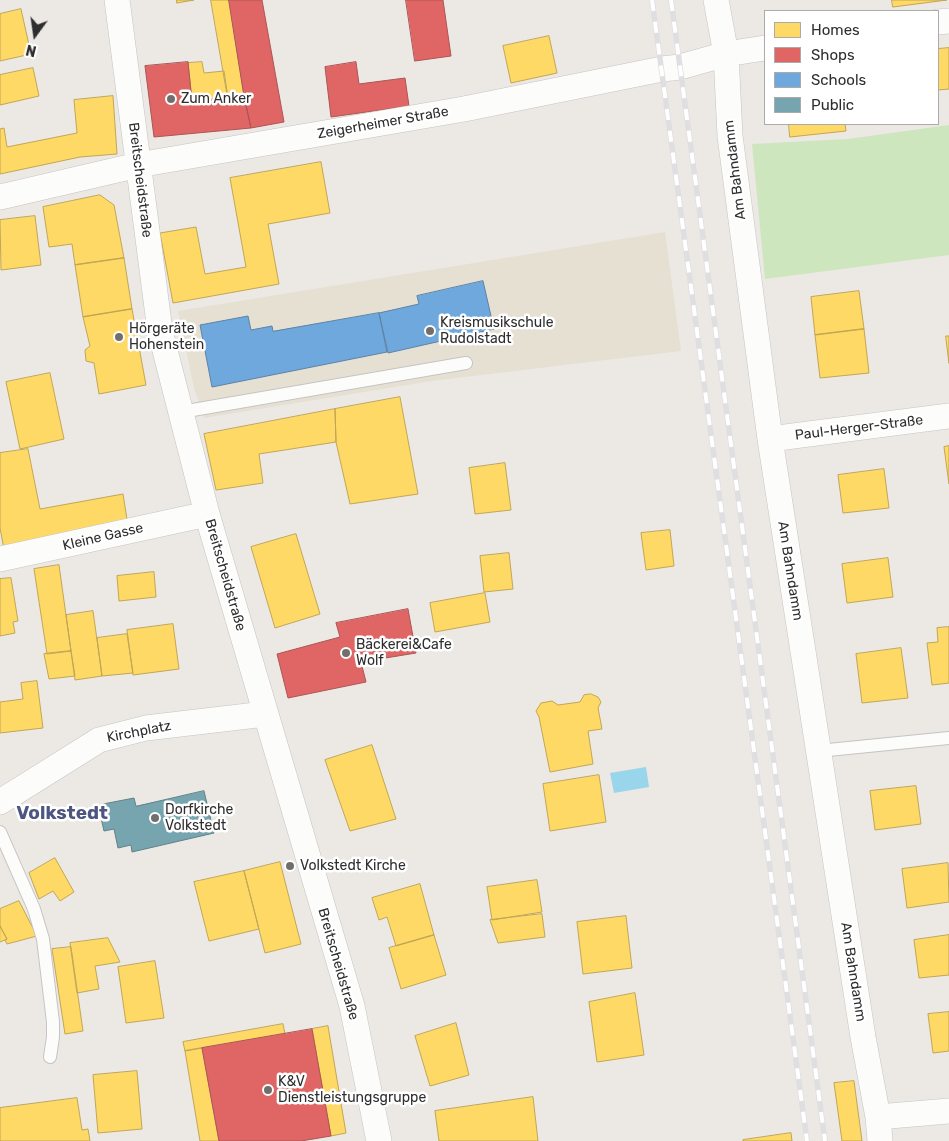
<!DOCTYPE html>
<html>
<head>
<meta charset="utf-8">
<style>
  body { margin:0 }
  #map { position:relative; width:949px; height:1141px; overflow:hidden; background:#ece8e4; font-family:Rubik,sans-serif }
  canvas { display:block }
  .legend { position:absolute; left:764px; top:10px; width:175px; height:115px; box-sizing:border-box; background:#fff; border:1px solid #ababab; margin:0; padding:6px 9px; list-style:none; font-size:15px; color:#2e2e2e }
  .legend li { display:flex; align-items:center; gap:10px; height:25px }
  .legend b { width:25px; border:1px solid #ababab }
  .north { position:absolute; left:10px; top:10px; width:50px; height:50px; -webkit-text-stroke:4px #fff; paint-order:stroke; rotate:194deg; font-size:14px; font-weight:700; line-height:20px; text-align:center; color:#2e2e2e }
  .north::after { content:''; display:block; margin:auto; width:18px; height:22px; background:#2e2e2e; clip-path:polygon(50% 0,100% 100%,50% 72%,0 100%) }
</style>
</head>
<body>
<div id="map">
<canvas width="949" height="1141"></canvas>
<ul class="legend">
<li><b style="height:14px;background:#ffd966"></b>Homes</li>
<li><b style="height:14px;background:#e06666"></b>Shops</li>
<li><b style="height:14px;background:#6fa8dc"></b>Schools</li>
<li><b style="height:14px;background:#76a5af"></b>Public</li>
</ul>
<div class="north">N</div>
</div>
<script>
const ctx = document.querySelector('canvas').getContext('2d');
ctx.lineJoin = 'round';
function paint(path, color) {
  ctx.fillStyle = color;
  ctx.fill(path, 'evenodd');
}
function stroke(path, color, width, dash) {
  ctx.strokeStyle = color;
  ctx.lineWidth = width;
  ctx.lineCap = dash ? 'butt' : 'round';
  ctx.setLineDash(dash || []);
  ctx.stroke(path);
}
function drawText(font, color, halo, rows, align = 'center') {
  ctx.font = font + ' Rubik,sans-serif';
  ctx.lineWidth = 5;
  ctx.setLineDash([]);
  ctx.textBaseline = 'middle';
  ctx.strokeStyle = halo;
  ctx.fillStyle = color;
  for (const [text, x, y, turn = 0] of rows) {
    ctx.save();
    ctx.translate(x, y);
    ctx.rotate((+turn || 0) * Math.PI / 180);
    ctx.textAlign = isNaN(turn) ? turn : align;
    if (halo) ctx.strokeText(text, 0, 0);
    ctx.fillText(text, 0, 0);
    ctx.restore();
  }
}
paint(new Path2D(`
  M665,232l16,119 -249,30 -228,37 -10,-30 -16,-77z`), '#e6e0d3');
paint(new Path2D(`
  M949,125v130l-184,24 -13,-135 96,-5z`), '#cee6be');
paint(new Path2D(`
  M646,767l3,20 -35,6 -4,-20z`), '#99d6ec');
const homes = new Path2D(`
  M177,0h17l-17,3z
  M211,0h18l15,96 -16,2z
  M892,0h55l-54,7z
  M21,9l10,45 -31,7v-47z
  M549,36l8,37 -46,10 -8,-37z
  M949,48v41l-11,1v-41z
  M202,62l2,11 20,-2 4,27 -36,3 -4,-38z
  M33,68l6,28 -39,9v-30z
  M113,96l4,58 -37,3 -80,17v-45l4,-1 3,19 70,-14 -3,-33z
  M789,124h56l1,7 -56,6z
  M321,162l9,51 -62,11 11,60 -106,19 -13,-70 36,-6 9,47 41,-7 -16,-89z
  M100,195l14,10 10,53 -49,7 -3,-21 -23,3 -6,-40z
  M35,216l6,49 -40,5 -1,-50z
  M124,258l8,51 -49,8 -8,-52z
  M859,291l5,38 -49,6 -4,-38z
  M132,309l14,76 -47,9 -5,-31 -8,-2 -1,-11 5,-4 -7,-29z
  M864,329l5,44 -49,5 -5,-43z
  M946,336h3v27z
  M50,373l14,66 -44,10 -14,-67z
  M400,397l18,97 -68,10 -14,-62 -1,-33z
  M335,409l1,33 -77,12 4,29 -47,7 -12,-56z
  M949,446v38l-5,-37z
  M28,449l12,60 83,-15 5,32 -124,23 -4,-21v-75z
  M505,463l6,47 -36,4 -6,-46z
  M884,469l5,39 -46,5 -5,-38z
  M670,530l4,36 -28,4 -5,-37z
  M296,534l24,80 -45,14 -24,-81z
  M509,553l4,36 -29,3 -4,-36z
  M888,558l5,39 -46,6 -5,-39z
  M59,565l12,86 -24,3 -13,-85z
  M154,572l2,25 -37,4 -2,-25z
  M11,578l7,43 -5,1 2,11 -15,3v-57z
  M485,593l5,29 -55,10 -5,-29z
  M93,611l9,65 -27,4 -9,-65z
  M173,624l6,45 -46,6 -6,-45z
  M949,627v56l-17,2 -5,-42 11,-1 -1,-14z
  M127,634l6,39 -31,3 -5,-38z
  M901,648l7,50 -46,5 -6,-49z
  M71,651l4,25 -26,3 -5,-25z
  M37,681l6,47 -43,5v-31l23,-3 -2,-16z
  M591,694l7,3 3,5 -3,6 4,21 -14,2 5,33 -43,8 -11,-55 -3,-6 5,-8 11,-2 6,4 22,-3 4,-7z
  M372,745l24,74 -46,12 -25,-71z
  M599,775l7,47 -56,9 -7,-47z
  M916,786l5,38 -46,6 -5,-39z
  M55,858l19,34 -14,9 -7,-10 -14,8 -10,-26z
  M280,862l21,82 -36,9 -21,-82z
  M948,863l1,39 -42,6 -5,-39z
  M244,871l15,58 -50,12 -15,-59z
  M537,880l5,32 -50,8 -5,-33z
  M420,884l14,51 -38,11 -9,-29 -8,3 -7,-22z
  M19,901l18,35 -30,8 -2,-4 2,-1 -7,-13v-17z
  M542,914l3,23 -47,6 -8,-23z
  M626,916l6,52 -49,6 -6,-52z
  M0,926l7,13 -7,3z
  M434,935l12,40 -45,14 -12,-41z
  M949,935v40l-30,3 -5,-38z
  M108,938l12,24 -25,4 4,23 -22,4 -7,-50z
  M71,947l12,84 -18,3 -13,-85z
  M155,961l9,57 -38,5 -8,-56z
  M635,993l9,62 -47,7 -8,-60z
  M949,1012v39l-16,2 -5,-39z
  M456,1023l13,52 -39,11 -15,-50z
  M283,1024l2,10 -100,17 -2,-9z
  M328,1026l18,107 -15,3 -19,-107z
  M202,1048l17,93h-19l-15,-90z
  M137,1071l5,58 -44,4 -5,-58z
  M854,1081l8,60h-20l-8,-58z
  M533,1097l5,44h-99l-4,-30z
  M77,1098l5,32 6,-1 2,12h-90v-33z
  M791,1133l1,8h-49v-1z`);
paint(homes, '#ffd966');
stroke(homes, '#c0a655', 1);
const shops = new Path2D(`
  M229,0h33l22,122 -33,6 -7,-32z
  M406,0h37l8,56 -36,5z
  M188,62l4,39 52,-5 7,32 -97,9 -9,-71z
  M356,62l3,22 46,-6 4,28 -78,11 -6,-50z
  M408,609l8,44 -55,9 5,20 -78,16 -11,-44 63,-17 -4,-14z
  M312,1029l19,107 -30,5h-82l-17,-93z`);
paint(shops, '#e06666');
stroke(shops, '#ab5555', 1);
const schools = new Path2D(`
  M483,281l11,48 -106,24 -9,-40 40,-9 -2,-8z
  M379,313l8,39 -175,35 -12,-62 48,-9 3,14 21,-4 1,5z`);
paint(schools, '#6fa8dc');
stroke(schools, '#5c83a8', 1);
const public = new Path2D(`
  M204,791l10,42 -82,19 -1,-7 -13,3 -4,-19 -10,2 -6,-26 36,-7 2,8z`);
paint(public, '#76a5af');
stroke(public, '#608188', 1);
const lane = new Path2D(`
  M181,412l285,-49
  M818,751l131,-13
  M0,832l34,77 9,30 10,83v15l-3,20`);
const street = new Path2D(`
  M117,0l43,331 47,183 145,492 27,135
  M716,0l10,54 4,82 40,303 93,598 15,80 2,24
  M938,22l11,-1
  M0,197l138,-32 326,-56 198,-40 18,-2 46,-13 39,-6
  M770,439l179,-23
  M0,559l207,-45
  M0,802l99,-62 47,-12 119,-14
  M878,1117l71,-6`);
stroke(lane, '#c5c4c5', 14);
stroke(street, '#c5c4c5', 26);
stroke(lane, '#fcfcfb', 12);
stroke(street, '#fcfcfb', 25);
const rail = new Path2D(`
  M652,0l155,1141
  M671,0l154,1141`);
stroke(rail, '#dfdfe1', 5.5);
stroke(rail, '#fff', 4, [11]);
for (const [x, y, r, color] of [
  [171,99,5,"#706f6e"],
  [430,331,5,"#706f6e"],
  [119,337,5,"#706f6e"],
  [346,653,5,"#706f6e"],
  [155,818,5,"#706f6e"],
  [290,866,5,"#706f6e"],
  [268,1090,5,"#706f6e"]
]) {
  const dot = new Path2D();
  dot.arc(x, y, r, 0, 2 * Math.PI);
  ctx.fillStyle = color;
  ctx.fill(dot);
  stroke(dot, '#fff', 2);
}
drawText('14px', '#2e2e2e', '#fff', [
  ["Zum Anker",181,99],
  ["Kreismusikschule",440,323],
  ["Rudolstadt",440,339],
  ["Hörgeräte",129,329],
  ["Hohenstein",129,345],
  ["Bäckerei&Cafe",356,645],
  ["Wolf",356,661],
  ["Dorfkirche",165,810],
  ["Volkstedt",165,826],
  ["Volkstedt Kirche",300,866],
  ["K&V",278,1082],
  ["Dienstleistungsgruppe",278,1098]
], 'left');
drawText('14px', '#2e2e2e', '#fff', [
  ["Zeigerheimer Straße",383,123,-10],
  ["Am Bahndamm",735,170,-97],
  ["Breitscheidstraße",140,180,83],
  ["Paul-Herger-Straße",859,428,-7],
  ["Kleine Gasse",103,537,-13],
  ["Am Bahndamm",790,571,81],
  ["Breitscheidstraße",225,575,74],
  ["Kirchplatz",139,732,-11],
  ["Breitscheidstraße",338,964,74],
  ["Am Bahndamm",853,972,81]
]);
drawText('bold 19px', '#4d5680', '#fff', [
  ["Volkstedt",62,814]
]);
</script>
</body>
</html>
